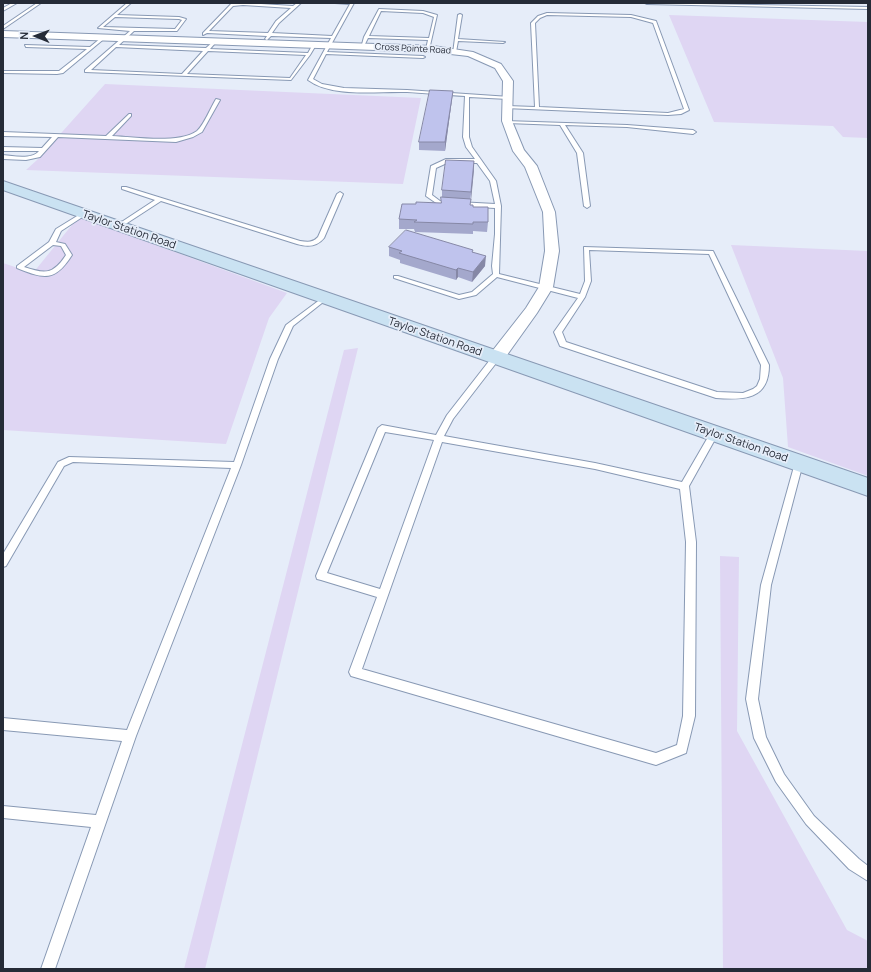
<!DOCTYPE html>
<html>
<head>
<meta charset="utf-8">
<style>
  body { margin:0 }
  #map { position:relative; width:871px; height:972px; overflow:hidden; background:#e6edf9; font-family:Manrope,sans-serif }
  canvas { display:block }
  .frame { position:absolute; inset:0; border:4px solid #252b37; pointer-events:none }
  .north { position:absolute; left:16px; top:16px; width:40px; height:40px; -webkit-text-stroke:3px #e6edf9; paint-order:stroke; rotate:271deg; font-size:11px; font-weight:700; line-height:16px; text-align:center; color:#252b37 }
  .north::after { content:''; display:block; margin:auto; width:14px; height:18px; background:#252b37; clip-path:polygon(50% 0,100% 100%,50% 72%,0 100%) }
</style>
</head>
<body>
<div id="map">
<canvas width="871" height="972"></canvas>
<div class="frame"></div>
<div class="north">N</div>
</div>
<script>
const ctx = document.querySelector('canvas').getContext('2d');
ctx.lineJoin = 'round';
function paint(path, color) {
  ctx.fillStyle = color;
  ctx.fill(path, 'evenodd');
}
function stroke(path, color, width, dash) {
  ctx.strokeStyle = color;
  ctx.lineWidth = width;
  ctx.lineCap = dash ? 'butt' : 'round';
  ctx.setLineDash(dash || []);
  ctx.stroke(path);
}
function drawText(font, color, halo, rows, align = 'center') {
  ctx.font = font + ' Manrope,sans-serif';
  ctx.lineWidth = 3.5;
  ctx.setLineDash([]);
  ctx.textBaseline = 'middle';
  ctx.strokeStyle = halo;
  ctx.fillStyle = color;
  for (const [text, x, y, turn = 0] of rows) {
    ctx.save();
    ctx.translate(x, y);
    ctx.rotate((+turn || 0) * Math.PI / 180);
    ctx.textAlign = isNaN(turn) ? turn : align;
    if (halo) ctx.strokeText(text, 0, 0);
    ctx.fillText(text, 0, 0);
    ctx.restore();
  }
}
paint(new Path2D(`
  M669,15l199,7v116l-25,-1 -10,-11 -119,-4z
  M105,84l316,14 -18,86 -377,-14 11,-10z
  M82,218l205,75 -18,25 -43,126 -223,-14v-167l30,10 43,-53z
  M731,245l137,6v225l-80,-29 -5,-69z
  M358,348l-153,621h-21l160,-619z
  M720,556l19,1 -2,174 110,199 21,11v28h-145z`), '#dfd6f3');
const service = new Path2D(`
  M12,3h5l-14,8v-3z
  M37,3h4l-38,26v-3z
  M127,3h4l-14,12 62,2 7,2 -9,12h-43l-15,14 87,3 9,-8 2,1 -7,8 98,4 5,-9 3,1 -6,10 -19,25 -206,-8v-2l45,-39 -32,-3zM115,17l64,2 3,1 -7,9 -72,-2zM116,47l87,4 -21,23 -91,-4zM208,51l98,4 -16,23 -103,-4z
  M245,3l48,3 4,-3h4l-22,20 -7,10 60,3 18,-32 -15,-1h19l-27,49 96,4 2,1 -2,1 -97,-4 -13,25 9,5 22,4 63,2 103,7v2h-2l-39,-2v40l3,10 24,34 5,25 -2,68 81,20 5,-13 -1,-34 129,4 56,114c0,35 -25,35 -53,33l-156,-52 -6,-14 24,-34 -81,-21 -21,18 -17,4 -65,-21v-2h4l61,19 13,-3 21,-18 -1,-8 3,-32v-26l-56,-3 -13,-9 5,-30 15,-7h29l-9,-12 -3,-10 2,-41c-20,-1 -39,-3 -58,-4 -30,-1 -75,6 -99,-12l23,-42 -60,-2 -4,4 -2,-1 2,-3 -60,-3 -4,2v-2l28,-29zM243,5l48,3 -15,13 -8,12 -59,-2 24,-25zM447,163h30l13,18 5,23 -55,-3 -8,-6 4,-27zM589,250l120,4 52,111 -1,14 -3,7 -4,3 -10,4 -26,-1 -151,-50 -4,-10 23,-35 6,-16z
  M645,3l223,4v2l-221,-5z
  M379,9l44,2 14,4 -8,35 -3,-1 2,-9 -60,-2 -5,10h-2l3,-11zM381,11l42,2 11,4 -5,21 -60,-2z
  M547,13l84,2 25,6 33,89 -8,4 -13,1 -163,-7v-2h2l28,1 -4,-84 7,-7zM547,15l84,2 22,6 31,86 -16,4 -129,-6 -4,-84 5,-5z
  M460,14l2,1 -4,24 47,3 -2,1 -45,-2 -2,11 -3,1 5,-38z
  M102,37l3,1 -42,35 -6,1 -54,-1v-2h56l28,-22 -61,-2 -1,-2 65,2z
  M216,99l4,1 -18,32 -9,5 -17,5 -118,-5 -18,20 -14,3 -23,-1v-4c10,1 29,5 36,-4h-36v-4l39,1 10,-11 -49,-1v-4l103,4 23,-22h2v2l-19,20c21,1 68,8 85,-5 7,-6 14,-24 19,-32z
  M505,121l122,4 66,5 3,2 -3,2 -66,-7 -62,-2 18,28 7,53 -3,2 -3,-2 -7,-53 -17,-28 -53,-2h-2z
  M122,187h4l174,54c7,1 13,2 18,-4l19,-43 3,-2 3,2 -19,44c-7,9 -17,9 -27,6l-136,-43 -40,26h-4v-2l38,-25 -33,-11z
  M82,213l5,1 -26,17 -5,11 9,2 7,11c-17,27 -28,24 -55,13v-2l32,-24 7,-13zM53,245l8,1 5,9c-13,20 -21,19 -42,12z
  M325,296l2,1v2l-34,27 -15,33 -37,106 -105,271 -81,233h-14l50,-142 -88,-9v-12l93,9 26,-74 -119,-11v-12l124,12 104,-262 -158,-6 -9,4 -58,100 -3,1v-13l55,-92 11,-5 165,5 36,-103 16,-34z
  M493,356h3l4,2 -47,61 -9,17 151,27 87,19 29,-50h6l1,2 -29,52 7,56 -1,174 -9,37 -30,12 -305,-89 -2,-4 28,-75 -56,-17 -4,-1 -1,-3 62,-148 4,-3 54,10 11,-20zM385,432l49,8 -54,149 -53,-16zM442,442l153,27 85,20 6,53 -3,174 -6,29 -21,8 -294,-84z
  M799,460l4,3 -32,122 -13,114 8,38 18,37 30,42 45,43 9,7v15l-19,-12 -43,-45 -30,-42 -22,-44 -8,-39 15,-114 34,-122z`);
const minor = new Path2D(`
  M3,31l430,15 40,6 28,12 12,17 -1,40 12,29 13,16 18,46 4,39 -6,36 -16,26 -35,49 -6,1 -6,-1 -2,-4 2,-4 36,-46 13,-21 6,-36 -2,-39 -18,-45 -12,-16 -11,-30 1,-40 -8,-13 -27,-12 -35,-4 -430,-15z`);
const secondary = new Path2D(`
  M3,181l865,297v18l-865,-306z`);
stroke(service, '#8899b4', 2);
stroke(minor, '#8899b4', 2);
stroke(secondary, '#8899b4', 2);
paint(service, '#fff');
paint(minor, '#fff');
paint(secondary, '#cae2f2');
paint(new Path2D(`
  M453,91l-1,8 -7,52 -26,-1v-8z
  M474,161l-4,44 3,2 15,15 -1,10 -14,-1v3l-58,-2 -1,-3h-15v-10l17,-15 25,-1 1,-6v-7z
  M389,247l84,5 12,14 -13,16 -14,-5 -2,3 -56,-17v-3l-11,-4z`), '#a4a8cc');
paint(new Path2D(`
  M453,91l-1,8 -7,52v-9z
  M474,161v9l-3,31v-9z
  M486,256l-1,10 -13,16 1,-10z
  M458,268v9l-2,3v-10z`), '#8688a6');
const building = new Path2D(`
  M430,90l23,1 -8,51h-26z
  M446,160l28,1 -3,31 -29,-2z
  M441,197l30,2 -1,6h3v2h15v15h-15v2l-59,-2 3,-2 -18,-1 3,-15h14v-2l25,1z
  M406,230l67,20 -1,2 14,4 -13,16 -15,-4 -2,2 -57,-17 3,-2 -13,-4z`);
paint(building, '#bfc3ed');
stroke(building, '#8688a6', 1);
drawText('9px', '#252b37', '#e6edf9', [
  ["Cross Pointe Road",413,49,3]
]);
drawText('11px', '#252b37', '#e6edf9', [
  ["Taylor Station Road",129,230,19],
  ["Taylor Station Road",435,337,19],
  ["Taylor Station Road",741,443,19]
]);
</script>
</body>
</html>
